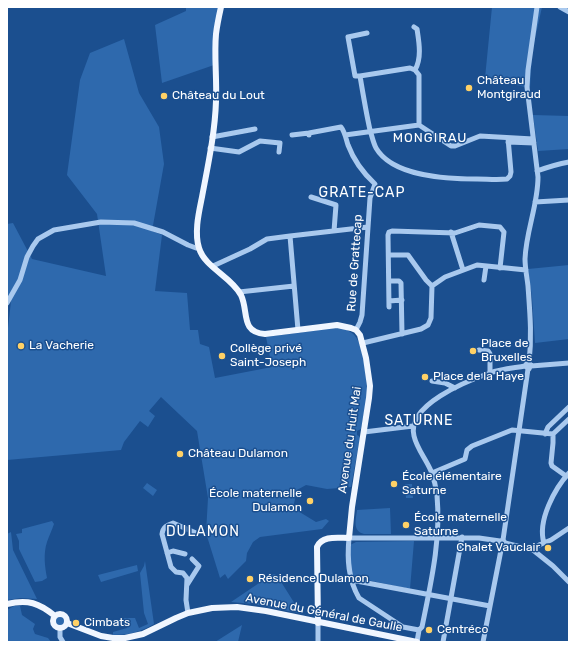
<!DOCTYPE html>
<html>
<head>
<meta charset="utf-8">
<style>
  body { margin:0 }
  #map { position:relative; width:576px; height:649px; overflow:hidden; background:#1b4f8f; font-family:Rubik,sans-serif }
  canvas { display:block }
  .frame { position:absolute; inset:0; border:8px solid #fff; pointer-events:none }
</style>
</head>
<body>
<div id="map">
<canvas width="576" height="649"></canvas>
<div class="frame"></div>
</div>
<script>
const ctx = document.querySelector('canvas').getContext('2d');
ctx.lineJoin = 'round';
function paint(path, color) {
  ctx.fillStyle = color;
  ctx.fill(path, 'evenodd');
}
function stroke(path, color, width, dash) {
  ctx.strokeStyle = color;
  ctx.lineWidth = width;
  ctx.lineCap = dash ? 'butt' : 'round';
  ctx.setLineDash(dash || []);
  ctx.stroke(path);
}
function drawText(font, color, halo, rows, align = 'center') {
  ctx.font = font + ' Rubik,sans-serif';
  ctx.lineWidth = 3;
  ctx.setLineDash([]);
  ctx.textBaseline = 'middle';
  ctx.strokeStyle = halo;
  ctx.fillStyle = color;
  for (const [text, x, y, turn = 0] of rows) {
    ctx.save();
    ctx.translate(x, y);
    ctx.rotate((+turn || 0) * Math.PI / 180);
    ctx.textAlign = isNaN(turn) ? turn : align;
    if (halo) ctx.strokeText(text, 0, 0);
    ctx.fillText(text, 0, 0);
    ctx.restore();
  }
}
paint(new Path2D(`
  M186,7h34l-6,58 -52,18 -7,-58 31,-14z
  M492,7h50l-10,45 -2,36 -45,-10z
  M124,39l15,54 20,34 5,37 -12,67 10,4 -7,56 32,2 3,37h8l2,14 9,3 6,31 57,-11 -6,-30 67,-9c24,0 27,13 31,34 1,10 3,20 3,30 -1,13 -4,25 -6,37l-4,2v4l2,1 1,2 -9,49 -24,2 -21,-4 -9,5 -4,18 23,14 10,-3 3,2 -7,8 -62,8 -7,5 -6,11 -1,8 -18,18 -3,-5 -5,4 -14,-45 2,-35 -11,-67 -36,-34 -12,14 6,5 -7,11 -8,-6 -16,21 -3,8 -114,10v-123l4,-36 -4,-1v-76l6,-1 19,36 74,17 -9,-62 -30,-39 13,-95 10,-27z
  M533,115l36,1v33l-31,2z
  M569,265v74l-34,4 -3,-46 -4,-28z
  M147,483l10,7 -4,6 -10,-8z
  M405,484h7l1,14h-7z
  M390,508l1,26h-27c-12,-3 -8,-15 -7,-24z
  M52,521l2,3c-2,6 -5,12 -7,18 -4,12 -2,25 0,36l-5,3 -7,1 -16,-33v-8l-3,-7 6,-1v-4z
  M11,532l2,18 24,49 -16,-1 -14,2v-66z
  M414,541l-4,48 -57,-12 -3,-12v-20l6,-3z
  M145,561l9,63c-13,8 -26,11 -41,11v-3l14,-4 -3,-10h11l4,10 9,-4 -4,-11 -4,-40 4,-7z
  M137,565l1,6 -37,11 -3,-7z
  M275,574l3,3 22,35 3,2 -50,-10 -22,-2 40,-27z
  M14,606h6l2,9 13,9 -2,5 2,5 13,4 3,4h-44v-32z
  M55 621a5 5 0 1 1 10 0a5 5 0 1 1-10 0Z
  M242,625l-4,17h-23z`), '#2e69ad');
stroke(new Path2D(`
  M560,7l9,5
  M414,27l3,2c2,13 5,29 -2,41
  M360,76h-5l-7,-39 19,-4
  M419,125v-50l-4,-5 -5,-2 -50,8c3,18 6,36 10,54 2,6 3,12 6,18 17,29 71,31 101,31 10,0 20,1 30,0l3,-3 1,-4 -3,-34
  M292,135l17,-2
  M309,135v-2l32,-6c4,5 5,12 7,18 6,16 14,27 27,39l-5,14 -8,117 -2,7 -4,8
  M345,135l74,-10 32,21h4l25,-10 53,3
  M212,137l43,-8
  M508,142l26,1
  M210,148l29,4 21,-11 20,2 -1,9
  M537,171c11,-4 21,-7 32,-9
  M311,197l25,8 -2,26
  M535,202l34,-2
  M451,232l12,38
  M290,236l78,-9
  M389,255h19l18,25 6,6
  M213,266l37,-17 17,-10 23,-3 8,94
  M484,280l2,-14
  M389,281h10l2,2 1,51
  M432,286l13,-9 32,-12 49,5
  M239,292l55,-6
  M389,301l13,-1
  M7,303l13,-23 7,-23 6,-11 5,-7 16,-9 47,-8 33,1 29,9 25,13 8,3h3
  M389,307l-1,-72 1,-3 3,-1 63,2 24,-8 21,2 4,5 -4,36
  M363,343l58,-14 7,-4 3,-7 1,-32
  M479,350l9,1 2,3v19
  M529,363c3,-27 1,-49 -1,-77 -1,-9 -3,-18 -3,-27 1,-28 13,-54 13,-82l-11,-90 1,-17 9,-63
  M531,366l38,-3
  M432,381l13,2 10,5
  M364,432l49,-6
  M545,434l3,-7 21,-20
  M553,434v9l-2,20 1,3 14,10
  M432,473l33,-14 2,-9 5,-4 40,-16 41,4 16,-15
  M503,540l25,-171
  M505,543l28,7 20,16 16,16
  M544,543c-7,-22 11,-55 25,-70
  M533,550l6,-5 12,-5 18,-12
  M167,553l6,-2 12,3
  M351,580l139,26
  M187,585l12,-19 -7,-7
  M188,613l-2,-13 1,-22 -4,-5 -7,-1 -5,-5 -9,-33c1,-7 5,-9 11,-11l23,10
  M318,623v19
  M60,628v9l3,5
  M419,630l-16,-3 -44,-29c-11,-19 -12,-39 -10,-60h130l21,3
  M417,642l2,-12 3,-3c9,-45 19,-86 15,-132 -1,-8 -3,-16 -6,-24 -5,-12 -14,-22 -17,-35 -8,-31 53,-55 76,-63 11,-4 24,-5 35,-7l4,3 2,-4 -4,-2 -2,3
  M443,642l19,-105
  M483,642l19,-97 3,-2 -2,-3 -4,2 3,3`), '#a9c9ee', 5);
stroke(new Path2D(`
  M221,7c-2,9 -4,18 -5,27 -2,22 1,44 0,67 -1,32 -8,64 -14,96 -3,15 -8,35 -3,51 6,20 32,28 42,47 8,17 -1,37 24,39l72,-9 14,3 5,2 4,5 6,23 4,28 -1,12 -17,109 -3,31c-11,0 -27,-3 -32,9l1,76
  M7,604c21,-5 32,-1 48,12
  M53 621a7 7 0 1 1 14 0a7 7 0 1 1-14 0Z
  M67,623l34,13 12,2h12l18,-4 33,-16 12,-5 24,-5 25,-1 29,4 151,31`), '#f0f6ff', 6);
for (const [x, y, r, color] of [
  [469,88,4,"#ffd166"],
  [164,96,4,"#ffd166"],
  [21,346,4,"#ffd166"],
  [473,351,4,"#ffd166"],
  [222,356,4,"#ffd166"],
  [425,377,4,"#ffd166"],
  [180,454,4,"#ffd166"],
  [394,484,4,"#ffd166"],
  [310,501,4,"#ffd166"],
  [406,525,4,"#ffd166"],
  [548,548,4,"#ffd166"],
  [250,579,4,"#ffd166"],
  [76,623,4,"#ffd166"],
  [429,630,4,"#ffd166"]
]) {
  const dot = new Path2D();
  dot.arc(x, y, r, 0, 2 * Math.PI);
  ctx.fillStyle = color;
  ctx.fill(dot);
  stroke(dot, '#1b4f8f', 1.5);
}
drawText('12px', '#fff', '#1b4f8f', [
  ["Château",477,81],
  ["Montgiraud",477,95],
  ["Château du Lout",172,96],
  ["Place de",481,344],
  ["Bruxelles",481,358],
  ["La Vacherie",29,346],
  ["Collège privé",230,349],
  ["Saint-Joseph",230,363],
  ["Place de la Haye",433,377],
  ["Château Dulamon",188,454],
  ["École élémentaire",402,477],
  ["Saturne",402,491],
  ["École maternelle",302,494,"right"],
  ["Dulamon",302,508,"right"],
  ["École maternelle",414,518],
  ["Saturne",414,532],
  ["Chalet Vauclair",540,548,"right"],
  ["Résidence Dulamon",258,579],
  ["Cimbats",84,623],
  ["Centréco",437,630]
], 'left');
drawText('12px', '#fff', '#1b4f8f', [
  ["Rue de Grattecap",355,263,-86],
  ["Avenue du Huit Mai",350,440,-82],
  ["Avenue du Général de Gaulle",324,613,11]
]);
ctx.letterSpacing = '1px';
drawText('13px', '#fff', '#1b4f8f', [
  ["MONGIRAU",430,138]
]);
ctx.letterSpacing = '0px';
ctx.letterSpacing = '1px';
drawText('14px', '#fff', '#1b4f8f', [
  ["GRATE-CAP",362,193],
  ["SATURNE",419,421],
  ["DULAMON",203,532]
]);
ctx.letterSpacing = '0px';
</script>
</body>
</html>
